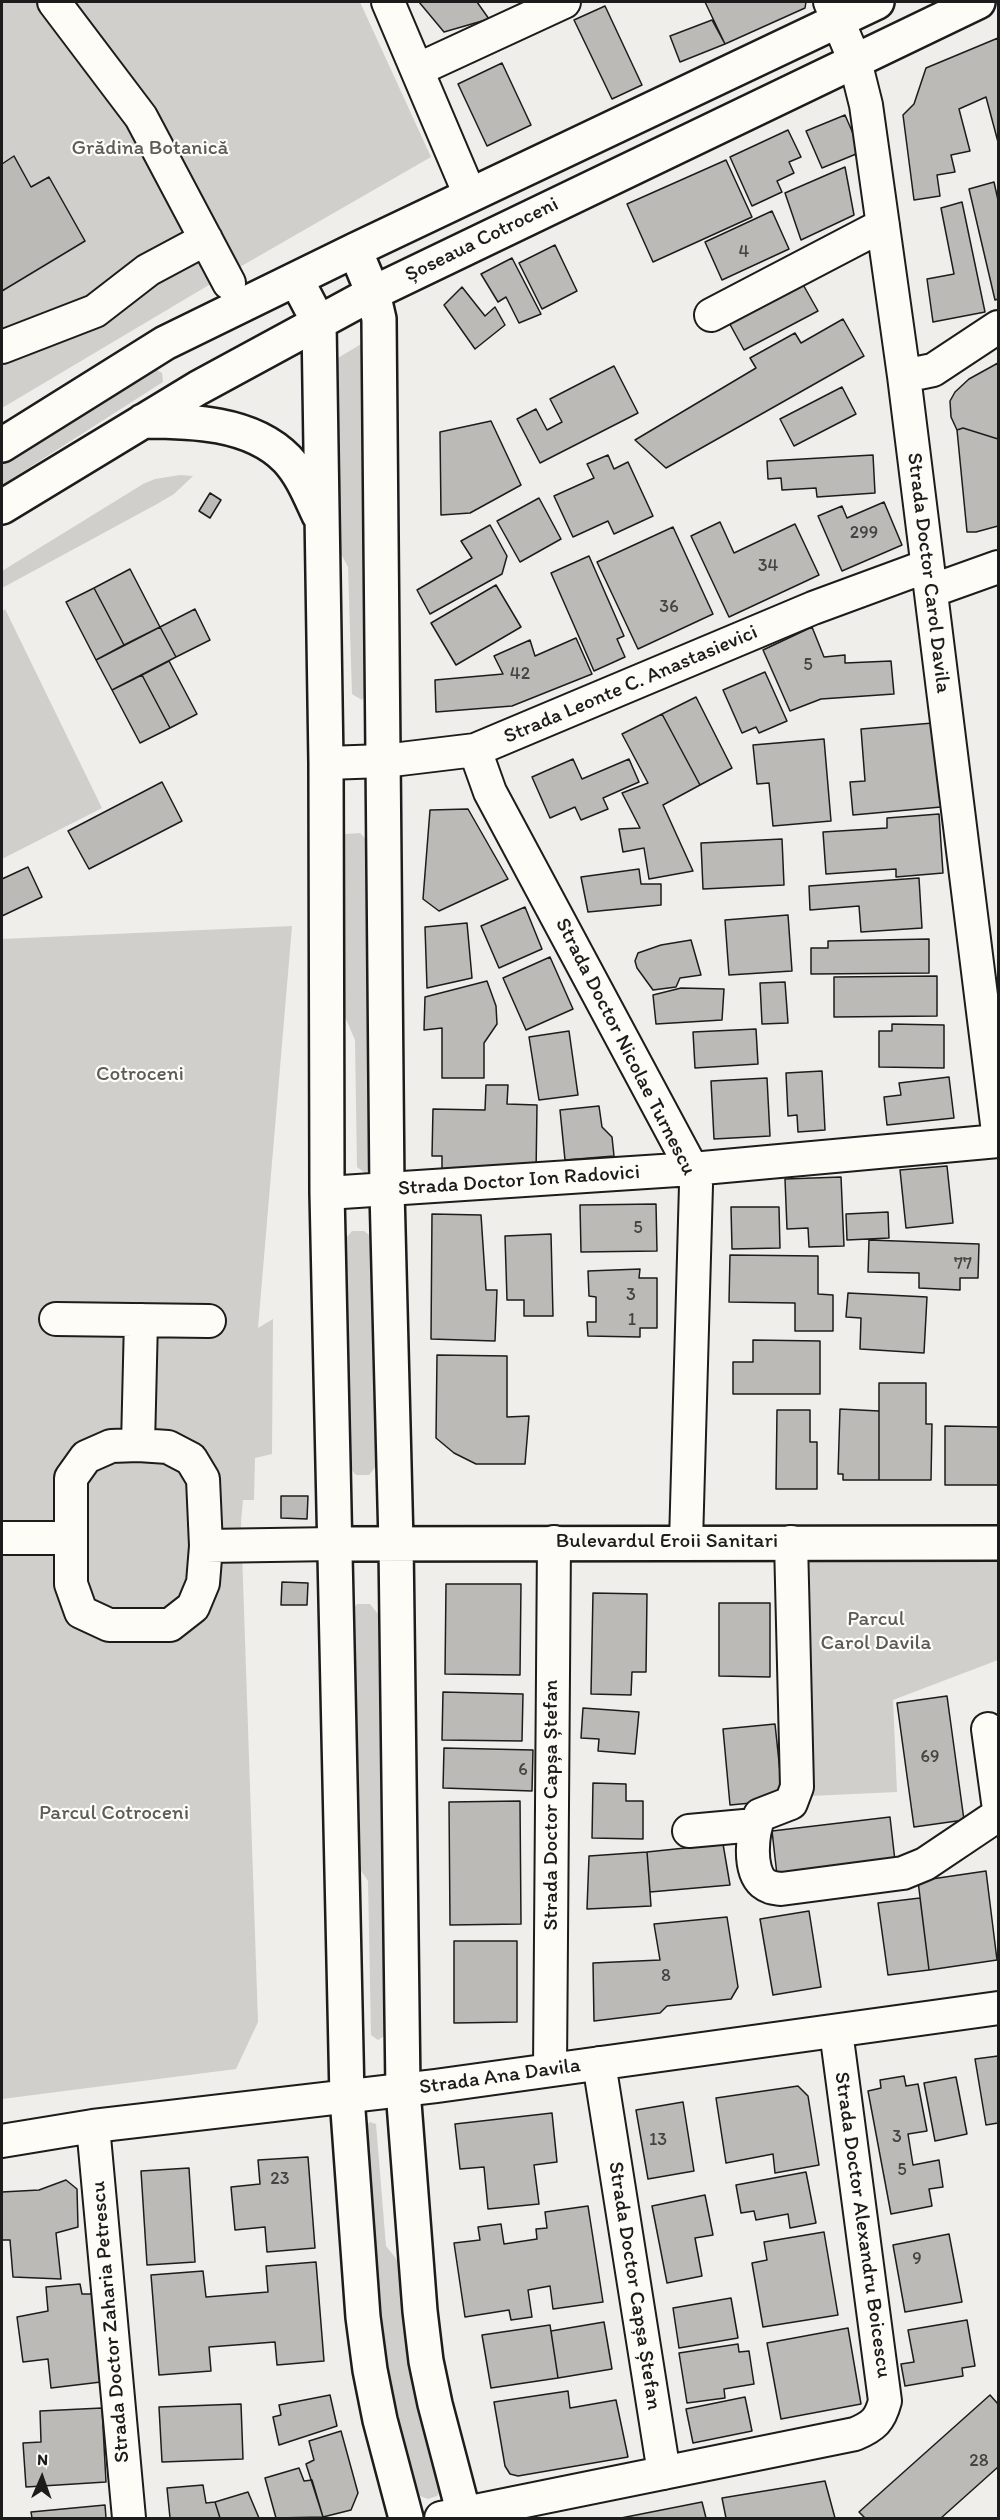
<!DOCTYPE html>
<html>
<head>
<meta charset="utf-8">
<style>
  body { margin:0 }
  #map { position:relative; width:1000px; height:2520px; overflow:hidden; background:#f0eeea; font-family:Itim,sans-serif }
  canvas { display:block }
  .frame { position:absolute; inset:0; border:3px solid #1c1c1c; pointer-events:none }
  .north { position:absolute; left:12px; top:2448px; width:60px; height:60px; -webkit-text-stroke:4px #fdfcf7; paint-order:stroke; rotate:2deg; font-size:16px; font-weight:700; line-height:24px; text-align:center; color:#1c1c1c }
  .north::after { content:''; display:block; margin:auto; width:21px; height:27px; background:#1c1c1c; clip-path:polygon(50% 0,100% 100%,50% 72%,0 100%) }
</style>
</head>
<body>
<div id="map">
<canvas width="1000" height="2520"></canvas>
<div class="frame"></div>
<div class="north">N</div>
</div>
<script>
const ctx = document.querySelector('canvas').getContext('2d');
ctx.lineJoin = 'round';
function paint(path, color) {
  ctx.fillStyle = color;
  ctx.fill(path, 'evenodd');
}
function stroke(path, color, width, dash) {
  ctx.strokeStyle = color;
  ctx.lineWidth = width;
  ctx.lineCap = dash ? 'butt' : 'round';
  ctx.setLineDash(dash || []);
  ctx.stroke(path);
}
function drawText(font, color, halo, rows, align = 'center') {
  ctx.font = font + ' Itim,sans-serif';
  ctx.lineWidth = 4.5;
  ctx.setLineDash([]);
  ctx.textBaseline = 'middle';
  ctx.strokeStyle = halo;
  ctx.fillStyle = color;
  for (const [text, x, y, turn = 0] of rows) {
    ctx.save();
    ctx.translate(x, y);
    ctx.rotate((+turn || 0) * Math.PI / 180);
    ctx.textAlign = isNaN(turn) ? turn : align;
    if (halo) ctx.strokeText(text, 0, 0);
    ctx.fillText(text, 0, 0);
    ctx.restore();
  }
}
paint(new Path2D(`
  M2,2h358l71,155 -212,122 -217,129z
  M363,343l4,350 -5,7 -10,-6 -4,-127 -15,-28 -2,-177z
  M154,368l8,5 1,9 -161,103v-20z
  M180,475l13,1 -19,18 -17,10 -155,84v-17l141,-87 12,-5z
  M5,609l97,199 -100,51v-247z
  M360,833l9,9 4,324 -8,7 -8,-6 -2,-127 -16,-37 -1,-157 7,-12z
  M292,926l-34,402 15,-9 -1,135 -17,4 -1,42h-11l-2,22 17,500 -22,47 -234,30v-1160z
  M352,1231h12l9,7 4,227 -8,10h-13l-8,-9 -4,-226z
  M802,1561l196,1v98l-105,40 4,92 -87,4z
  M357,1604h13l8,10 8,421 -8,5 -7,-5 -3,-154 -15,-22 -5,-244z
  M370,2122l6,2 10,122 12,15 9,67 34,161 -4,7 -9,3 -8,-3 -17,-50 -15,-70 -24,-249z`), '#d0cfcc');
const building = new Path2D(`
  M419,2h58l12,17 -45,13z
  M705,2h101l-1,6 -80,36z
  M605,6l37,79 -30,14 -38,-79z
  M712,20l13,24 -45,18 -10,-26z
  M998,38v104l-12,-45 -27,12 11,42 -19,4 4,17 -18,3 3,21 -26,4 -11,-85 11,-11 12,-36z
  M502,63l29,62 -44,21 -29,-62z
  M845,115l16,37 -39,16 -16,-37z
  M788,130l13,27 -12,5 5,11 -17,8 5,11 -30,14 -22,-49z
  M14,156l17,31 18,-10 36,64 -83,50v-127z
  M726,160l26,57 -99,45 -26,-58z
  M845,167l9,48 -53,25 -16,-47z
  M994,182l4,18v99l-3,1 -26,-111z
  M962,202l23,110 -52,10 -6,-43 27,-5 -13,-66z
  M772,211l17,38 -67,31 -17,-38z
  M555,245l22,46 -35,18 -23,-46z
  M512,258l29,56 -22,9 -13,-26 -8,5 -17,-28z
  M801,281l17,30 -74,39 -17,-31z
  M462,287l23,29 10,-9 10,18 -30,24 -31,-44z
  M843,319l21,37 -198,112 -31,-28 121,-72 -6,-10 45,-25 6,10z
  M998,363v76l-35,-11 -6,2 -6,-13 -1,-16 5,-9 14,-13z
  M614,366l24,47 -98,50 -23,-44 19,-10 11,21 15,-8 -12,-23z
  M842,387l14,27 -62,32 -14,-27z
  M491,421l30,64 -51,28 -29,2 -1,-83z
  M963,428l35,11v87l-22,6h-9l-10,-102z
  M608,455l6,14 14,-7 25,54 -39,18 -6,-13 -35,16 -19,-41 40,-18 -7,-14z
  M873,455l2,38 -58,4 -1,-9 -34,2 -1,-12 -13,1 -1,-18z
  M210,493l11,7 -11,18 -11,-7z
  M539,498l22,41 -41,23 -23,-41z
  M884,502l18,43 -60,26 -24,-55 24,-10 5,12z
  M720,522l14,31 61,-29 24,51 -90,42 -38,-81z
  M490,525l17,31 -5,18 -72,40 -13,-24 55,-32 -11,-17z
  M673,527l40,87 -75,35 -41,-87z
  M589,556l35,80 -7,3 8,18 -31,14 -43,-98z
  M130,569l30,58 -36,18 -30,-57z
  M496,585l25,42 -65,38 -25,-42z
  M94,588l30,57 -28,15 -30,-58z
  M195,609l15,31 -34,17 -16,-30z
  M160,627l16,30 -64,33 -16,-30z
  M812,627l12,30 21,-2v8l46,-2 3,33 -73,5 -31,12 -27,-61z
  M576,638l16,36 -80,32 -76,6 -1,-32 68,-6 -9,-18 36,-16 5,16z
  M169,661l28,53 -27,14 -28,-53z
  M765,672l22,49 -28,12 -3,-6 -14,6 -19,-43z
  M142,675l28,53 -30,15 -28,-53z
  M696,697l36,71 -32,17 -38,-71z
  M662,714l38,71 -37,20 30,66 -44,8 -5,-31 -21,4 -4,-23 21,-1 -18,-35 26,-10 -26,-49z
  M933,723l8,84 -88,8 -3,-33 15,-1 -4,-52z
  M824,739l7,82 -58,5 -4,-43 -12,1 -4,-39z
  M573,759l9,20 47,-20 10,23 -36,16 5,11 -27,11 -6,-13 -25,11 -18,-41z
  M162,782l20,39 -93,48 -21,-38z
  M468,809l40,70 -69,32 -16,-12 7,-89z
  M939,814l4,59 -47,4v-8l-70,5 -3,-42 64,-4v-10z
  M782,839l2,46 -81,4 -2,-46z
  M28,867l14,30 -40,19v-37z
  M639,869l2,15h20v21l-73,7 -7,-35z
  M919,878l3,50 -61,4 -2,-26 -49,4 -1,-24z
  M525,907l17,42 -43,19 -18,-42z
  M788,915l4,56 -63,4 -4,-55z
  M467,923l5,55 -45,10 -2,-61z
  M929,939v34l-118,1v-26h17v-7z
  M691,940l10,35 -21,3 -4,9 -23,3 -16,-22 -2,-7 3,-8 23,-8z
  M550,957l23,52 -47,21 -23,-52z
  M937,976v40l-103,1v-40z
  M487,981l9,25 1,18 -13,19v35h-42v-50l-18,2 1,-33z
  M785,982l3,41 -26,1 -2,-41z
  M681,988l43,1 -2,31 -66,4 -3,-29z
  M892,1024l52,1v43l-65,-1v-36h13z
  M756,1029l2,35 -63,4 -2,-36z
  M569,1031l9,64 -39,5 -10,-63z
  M822,1071l3,59 -27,2 -1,-17 -9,1 -2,-43z
  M949,1077l5,41 -67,7 -3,-28 17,-2 -2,-12z
  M767,1078l3,58 -56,3 -3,-58z
  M486,1085h22l-1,19 30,1 -1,70 -94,-1v-18h-10l1,-47 52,1z
  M599,1106l3,21 10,10 2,19 -49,4 -5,-50z
  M947,1166l6,57 -47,5 -6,-58z
  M841,1177l3,69 -35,1 -1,-19 -21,1 -2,-50z
  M656,1204l1,47 -76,1 -1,-47z
  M731,1207h48l1,41 -48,1z
  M888,1212l1,26 -42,2 -1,-26z
  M432,1214l49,1 5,75h11l-2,51 -64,-2z
  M551,1234l2,82h-29v-16h-17l-2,-64z
  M869,1240l110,4 -1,34h-18v12l-41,-2v-15l-51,-1z
  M730,1255l88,1v38l15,1v36h-38v-28l-66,-1z
  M640,1269l-1,9h18v50h-17v9l-52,-1 -1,-14h9v-25l-7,-1 -1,-25z
  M848,1293l79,4 -3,56 -64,-4 1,-31 -15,-1z
  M753,1340l67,1v53h-87v-32h20z
  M437,1355l70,1v61l22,-1 -4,48h-49l-22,-11 -18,-15z
  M879,1383h47v41h6l-1,56h-52z
  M840,1409l39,2v69h-36v-6h-5z
  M777,1410h33v32h7v47h-41z
  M945,1426l53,1v58h-53z
  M281,1496h27l-1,23 -26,-1z
  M282,1582l26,1 -1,22h-26z
  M446,1584h75l-1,91 -75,-1z
  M593,1593l54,1 -1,78h-14l-1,23 -40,-1z
  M719,1603h51v74l-51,-1z
  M443,1692l80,2 -1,47 -80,-1z
  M947,1696l17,124 -50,7 -17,-124z
  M583,1708l56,4 -4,42 -37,-3 1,-12 -18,-1z
  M775,1724l8,76 -53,5 -7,-76z
  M444,1748l89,2 -1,41 -89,-3z
  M593,1783l33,1v17h17v38l-51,-1z
  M520,1801l1,123 -71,1 -1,-123z
  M890,1817l5,44 -118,14 -5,-44z
  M723,1844l7,41 -80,7 -3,-40z
  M647,1852l4,54 -64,3 2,-53z
  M986,1871l11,89 -68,10 -11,-89z
  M920,1898l9,72 -41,5 -10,-72z
  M809,1911l12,76 -48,8 -13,-76z
  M727,1917l11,70 -7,12 -64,7 -7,7 -66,8 -1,-58 67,-3 -6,-36z
  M454,1941h63v81l-63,1z
  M998,2056v67l-12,2 -11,-66z
  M904,2076l2,10 12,-2 9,47 -19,3 5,31 26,-5 4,27 -14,2 3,17 -41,8 -23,-123 13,-3 -1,-8z
  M956,2077l11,57 -32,7 -11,-58z
  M798,2086l10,10 11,69 -44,8 -2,-19 -47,9 -10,-65z
  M683,2102l11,69 -46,8 -12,-69z
  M552,2113l5,49 -23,3 5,39 -51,5 -4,-42 -24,2 -5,-45z
  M308,2157l7,91 -48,4 -2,-25 -30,3 -4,-43 29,-3 -2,-24z
  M189,2168l6,94 -48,3 -6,-94z
  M806,2172l10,51 -26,5 -2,-14 -32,6 -2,-9 -13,2 -5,-28z
  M66,2180l11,9 1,38 -22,6 5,46 -48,-2 -3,-37h-8v-48l37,-2z
  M705,2195l8,40 -18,3 7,38 -35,7 -15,-77z
  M588,2206l15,96 -50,7 -3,-23 -22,4 4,27 -21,3 -2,-10 -44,7 -11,-74 26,-3 -2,-13 23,-3 3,20 33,-5 -1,-10 11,-1 -2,-16z
  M824,2232l14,83 -75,12 -11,-64 15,-3 -3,-18z
  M949,2234l13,68 -57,10 -12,-67z
  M316,2262l8,99 -47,4 -2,-23 -66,5 2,24 -52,4 -8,-100 52,-4 3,26 62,-5 -2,-26z
  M80,2284l2,10h16l3,88 -50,6 -3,-29 -25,3 -6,-45 31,-6 -2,-24z
  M731,2298l7,40 -59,10 -6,-40z
  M967,2320l8,46 -13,2 1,8 -58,10 -4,-22 13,-2 -6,-32z
  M604,2322l8,47 -54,9 -7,-47z
  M550,2325l8,53 -67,10 -9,-53z
  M848,2328l13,76 -80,15 -14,-76z
  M738,2344l1,8 10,-1 5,33 -30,5 1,9 -38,5 -8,-50z
  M568,2391l2,17 46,-8 12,57 -110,19 -8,-2 -5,-8 -11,-64z
  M330,2395l7,31 -58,19 -6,-28 8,-2 -2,-10z
  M990,2395l8,9v63l-57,51h-76l-6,-6z
  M745,2397l7,34 -59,12 -7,-34z
  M241,2404l2,55 -81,3 -3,-55z
  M102,2408l4,74 -80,5 -3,-44 18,-1 -1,-31z
  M341,2431l17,62 -7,17 -28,7 -17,-53 8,-4 -5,-19z
  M299,2468l5,13 8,-1 11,37 -47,1 -11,-40z
  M825,2481l10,37h-109l-4,-20z
  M203,2485l3,18 9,-1 5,16h-50l-3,-30z
  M248,2492l11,26h-39l-5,-16z
  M702,2502l4,16h-85z
  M105,2505l1,13h-74l-1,-6z`);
paint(building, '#bbbab6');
stroke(building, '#1c1c1c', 1.5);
const minor = new Path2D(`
  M54,2l87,115 88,166
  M388,2l82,193
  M830,2l25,59 11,44 38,271 94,756
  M419,69l145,-67
  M711,315l172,-90
  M2,347l93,-36 53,-41 58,-31
  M904,376l29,-6 65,-43
  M931,591l67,-24
  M475,750l15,42 202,377 4,16 -10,357
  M326,763l58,-2 91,-11 338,-142 114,-42
  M327,1193l365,-24 306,-28
  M56,1319l153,2
  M138,1445l30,2 23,12 12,20 3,67 -3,37 -10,24 -23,18h-61l-28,-13 -10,-28v-106l15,-21 25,-11z
  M138,1445l3,-125
  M2,1538h68
  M791,1542l6,245 -6,16 -31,12c-8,16 -12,55 3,68 6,5 11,5 18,6l122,-16 22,-9 73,-49
  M206,1546l129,-2
  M988,1729l10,73
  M689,1831l66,-6
  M599,2063l65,410
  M550,2069l4,-527
  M93,2126l36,392
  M2,2141l91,-15 343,-40 562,-78
  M441,2518l414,-84c19,-8 25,-14 30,-33l-49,-370`);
const major = new Path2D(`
  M355,250l18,43 6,26 8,872 9,352 7,547 17,221 6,50 9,43 30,114
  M296,279l23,44 7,440 1,430 20,904 16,220 7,53 10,50 26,98
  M143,421c47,0 108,1 144,38 15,16 23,37 32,56
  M2,445l163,-102 190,-93 522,-248
  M2,507l196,-119 175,-95 605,-291
  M335,1544l663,-1`);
stroke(minor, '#1c1c1c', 36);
stroke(major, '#1c1c1c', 38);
stroke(minor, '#fdfcf7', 32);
stroke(major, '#fdfcf7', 33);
drawText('18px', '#444442', null, [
  ["4",744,252],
  ["299",864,533],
  ["34",768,566],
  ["36",669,607],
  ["5",808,665],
  ["42",520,674],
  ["5",638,1228],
  ["77",963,1264],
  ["3",631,1295],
  ["1",632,1320],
  ["69",930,1757],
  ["6",523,1770],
  ["8",666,1976],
  ["3",897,2137],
  ["13",658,2140],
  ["5",902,2170],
  ["23",280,2179],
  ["9",917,2259],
  ["28",979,2461]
]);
drawText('21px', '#5b5b5a', '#fdfcf7', [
  ["Grădina Botanică",150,149],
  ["Cotroceni",140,1075],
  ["Parcul",876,1620],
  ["Carol Davila",876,1644],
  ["Parcul Cotroceni",114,1814]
]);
drawText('21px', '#1c1c1c', '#fdfcf7', [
  ["Șoseaua Cotroceni",482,240,-26],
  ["Strada Doctor Carol Davila",928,573,83],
  ["Strada Leonte C. Anastasievici",631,685,-23],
  ["Strada Doctor Nicolae Turnescu",625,1047,63],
  ["Strada Doctor Ion Radovici",519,1181,-4],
  ["Bulevardul Eroii Sanitari",667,1542],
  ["Strada Doctor Capșa Ștefan",552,1805,-90],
  ["Strada Ana Davila",500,2077,-8],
  ["Strada Doctor Alexandru Boicescu",862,2225,82],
  ["Strada Doctor Capșa Ștefan",634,2286,81],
  ["Strada Doctor Zaharia Petrescu",111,2322,-95]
]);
</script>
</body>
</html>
